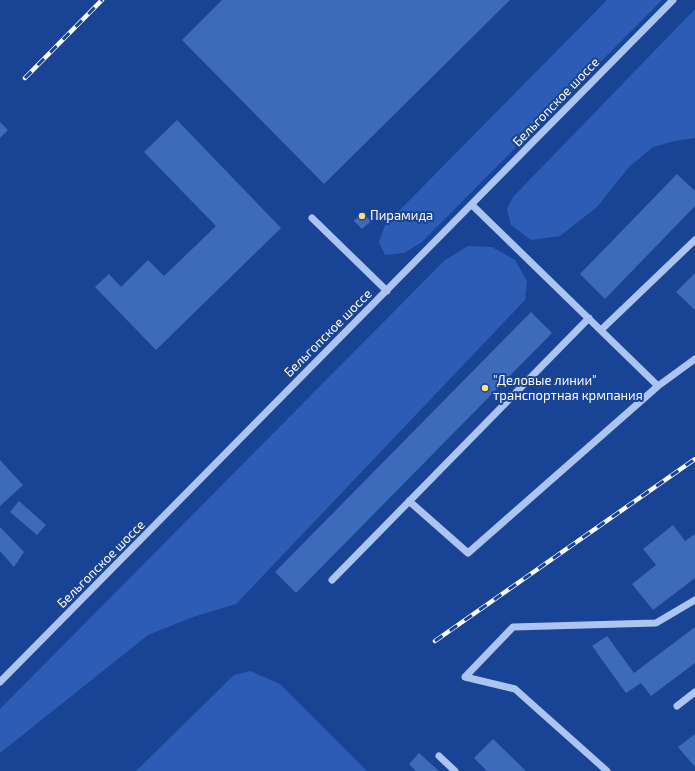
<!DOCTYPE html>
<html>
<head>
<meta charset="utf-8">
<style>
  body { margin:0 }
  canvas { display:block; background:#194395 }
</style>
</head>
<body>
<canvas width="695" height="771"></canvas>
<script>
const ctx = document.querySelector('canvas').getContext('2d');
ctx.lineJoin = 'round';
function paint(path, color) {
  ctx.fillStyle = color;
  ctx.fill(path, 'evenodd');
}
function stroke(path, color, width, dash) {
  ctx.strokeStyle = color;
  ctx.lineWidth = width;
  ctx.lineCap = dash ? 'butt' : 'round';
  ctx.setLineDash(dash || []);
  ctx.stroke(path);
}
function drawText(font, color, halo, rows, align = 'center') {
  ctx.font = font + ' "Exo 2",sans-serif';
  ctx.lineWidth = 4;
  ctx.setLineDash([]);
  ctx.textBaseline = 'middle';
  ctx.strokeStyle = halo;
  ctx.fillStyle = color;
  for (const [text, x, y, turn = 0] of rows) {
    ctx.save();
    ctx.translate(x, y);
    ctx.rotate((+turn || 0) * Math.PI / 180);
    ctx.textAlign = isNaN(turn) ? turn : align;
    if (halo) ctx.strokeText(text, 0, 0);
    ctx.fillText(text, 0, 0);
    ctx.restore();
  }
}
paint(new Path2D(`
  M607,0h55l-240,242 -18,11 -19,2 -6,-13 6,-17z
  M695,9v129l-20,3 -22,6 -24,20 -32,40 -37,29 -29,4 -20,-15 -4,-16 6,-12z
  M468,246l24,1 23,13 12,21 -2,19 -289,304 -43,13 -45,18 -148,118v-44l445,-449z
  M250,671l30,13 87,87h-231l98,-96z`), '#2d5cb4');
paint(new Path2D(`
  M222,0h288l-186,184 -142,-144z
  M177,120l104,108 -125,122 -61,-63 14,-13 12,13 27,-27 16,16 52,-50 -72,-74z
  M0,122l8,8 -8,8z
  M677,174l18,17v15l-90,93 -25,-25z
  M362,212l9,9 -9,8 -8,-8z
  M695,273v37l-19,-18z
  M531,312l21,21 -256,260 -21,-21z
  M0,460l23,25 -23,21z
  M19,501l27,24 -9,10 -27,-23z
  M673,525l12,16 10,-7v44l-42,32 -21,-26 24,-19 -13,-16z
  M0,527l24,25 -10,15 -14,-16z
  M695,627v36l-44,33 -10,-13 -15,10 -34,-47 15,-10 27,37z
  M695,734v33l-17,-20z
  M493,739l33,32h-39l-13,-13z
  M419,753l20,18h-23l-7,-7z`), '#3e6abb');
stroke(new Path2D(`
  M472,205l186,181
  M312,218l75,73
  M601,330l94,-90
  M409,501l59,52 190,-167 37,-27
  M332,580l257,-262
  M0,682l673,-682
  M677,706l18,-14
  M439,756l16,15
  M607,771l-92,-82 -50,-12 48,-50 143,-4 39,-23`), '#acc4f0', 7);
const rail = new Path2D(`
  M25,78l77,-78
  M435,641l260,-182`);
stroke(rail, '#fff', 4.5);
stroke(rail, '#194395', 3, [9]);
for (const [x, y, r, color] of [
  [362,216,4,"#ffe36b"],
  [485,388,4,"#ffe36b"]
]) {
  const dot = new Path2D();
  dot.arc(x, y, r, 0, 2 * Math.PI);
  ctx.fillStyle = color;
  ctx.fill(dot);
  stroke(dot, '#194395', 1.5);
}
drawText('13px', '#fff', '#194395', [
  ["Бельгопское шоссе",556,102,-46],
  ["Бельгопское шоссе",328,333,-45],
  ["Бельгопское шоссе",101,564,-45]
]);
drawText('13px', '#fff', '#194395', [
  ["Пирамида",370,216],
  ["\"Деловые линии\"",493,381],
  ["транспортная крмпания",493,396]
], 'left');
</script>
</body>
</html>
